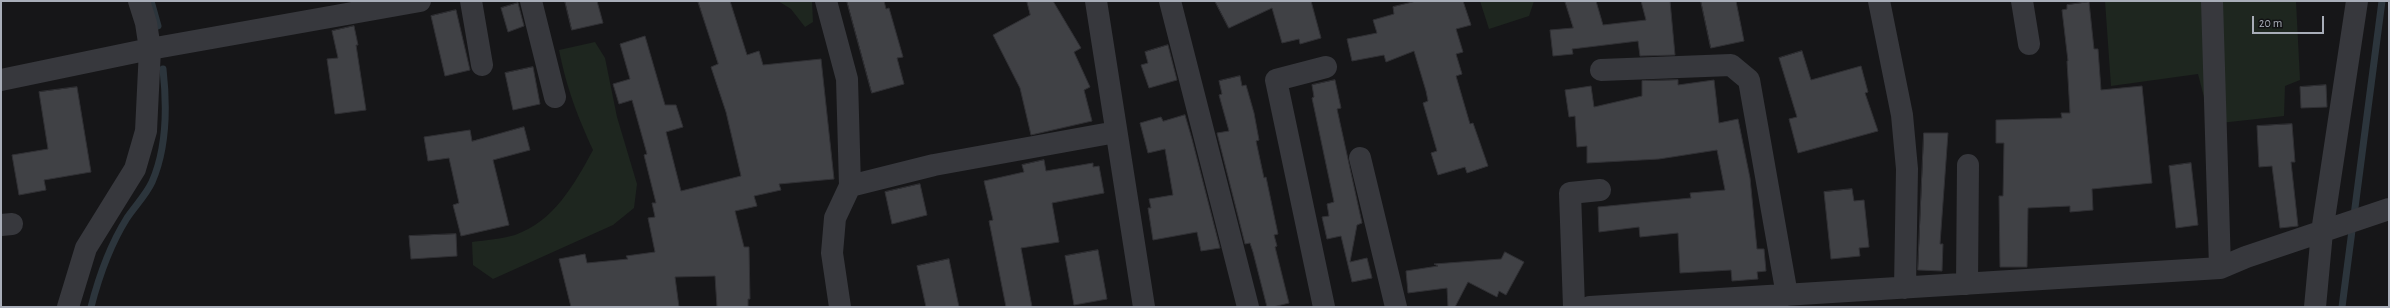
<!DOCTYPE html>
<html>
<head>
<meta charset="utf-8">
<style>
  body { margin:0 }
  #map { position:relative; width:2390px; height:308px; overflow:hidden; background:#161618; font-family:"Alegreya Sans",sans-serif }
  canvas { display:block }
  .frame { position:absolute; inset:0; border:2px solid #a8adb8; pointer-events:none }
  .scale { position:absolute; left:2252px; top:16px; width:72px; height:18px; box-sizing:border-box; border:2px solid #a8adb8; border-top:0; padding-left:5px; font-size:12px; line-height:14px; white-space:nowrap; color:#a8adb8; -webkit-text-stroke:3px #111113; paint-order:stroke }
</style>
</head>
<body>
<div id="map">
<canvas width="2390" height="308"></canvas>
<div class="frame"></div>
<div class="scale">20 m</div>
</div>
<script>
const ctx = document.querySelector('canvas').getContext('2d');
ctx.lineJoin = 'round';
function paint(path, color) {
  ctx.fillStyle = color;
  ctx.fill(path, 'evenodd');
}
function stroke(path, color, width, dash) {
  ctx.strokeStyle = color;
  ctx.lineWidth = width;
  ctx.lineCap = dash ? 'butt' : 'round';
  ctx.setLineDash(dash || []);
  ctx.stroke(path);
}
paint(new Path2D(`
  M778,1h34l1,21 -8,5 -14,-18z
  M1480,1h54l-5,15 -40,13z
  M2105,1h191l4,79 -15,6 -1,30 -73,8 -13,-50 -87,12z
  M595,42l10,16 12,59 20,67 -3,24 -21,17 -120,54 -20,-14 -1,-23c14,-2 30,-3 43,-7 39,-14 59,-50 78,-85 -16,-35 -26,-61 -34,-100z`), '#1e261f');
stroke(new Path2D(`
  M151,1l7,25
  M91,307c8,-31 19,-62 36,-89 8,-12 19,-23 25,-36 15,-34 15,-77 11,-113
  M2342,307l40,-306`), '#2c353c', 7);
const building = new Path2D(`
  M565,1h32l6,22 -31,7z
  M698,1h32l17,54 12,-4 4,14 58,-6 13,120 -55,5 2,6 -27,6 3,10 -22,5 9,36h5l1,52h-2v8h-31l-2,-31 -40,1 4,30h-108l-12,-48 26,-5 2,9 41,-4 -2,-3 29,-4 -7,-34 7,-1 -3,-14h4l-12,-48 3,-1 -15,-54 -13,4 -6,-20 17,-5 -10,-35 25,-8 20,69h11l7,22 -17,5 15,59 60,-15 -15,-64 -15,-45 7,-3z
  M847,1h37l2,8 3,-1 14,49 -6,1 7,26 -32,9z
  M1027,1h26l28,47 -7,4 16,35 -6,3 8,31 -61,14 -11,-47 -27,-53 37,-20z
  M1215,1h96l10,37 -21,6 -1,-5 -17,4 -10,-35 -43,20z
  M1417,1h46l8,24 -15,4 7,23 -7,2 6,20 -6,2 14,48 3,-1 15,43 -21,7 -2,-6 -27,8 -7,-22 6,-2 -14,-48 5,-2 -2,-10 -12,-40 -28,11 -2,-7 -32,6 -5,-22 30,-6 -4,-13 21,-6 -1,-7z
  M1565,1h31l7,24 43,-5 -5,-19h29l5,54 -35,1 -2,-15 -66,8 1,5 -20,2 -3,-26 23,-2z
  M1701,1h35l8,40 -33,7z
  M2089,2l5,47h4l3,41 41,-4 10,97 -60,6 1,21 -23,2v-6l-42,2 -1,59h-27l-1,-71h4l1,-53h-8v-23l66,-2 -1,-5h9l-3,-52h1l-6,-51 5,-1v-4z
  M518,3l6,23 -16,6 -7,-24z
  M456,10l14,60 -25,6 -14,-60z
  M354,26l4,19h-2l10,65 -31,4 -8,-55 11,-1 -6,-27z
  M1168,45l9,35 -28,8 -8,-23 7,-2 -3,-11z
  M1802,51l9,29 50,-14 7,26 -3,1 13,38 -80,22 -9,-34 8,-2 -18,-59z
  M533,67l7,37 -27,6 -8,-37z
  M1240,76l2,10 4,-1 8,28 5,27 -3,1 8,37 2,-1 12,57 -4,1 3,11 -2,1 14,56 -16,4h-6l-14,-55 -3,-9 -5,1 -28,-111 12,-2 -10,-36 3,-1 -3,-13z
  M1335,80l6,28 -4,1 25,114 -5,2 -7,37 17,-4 5,20 -20,4 -11,-46 -14,3 -5,-22 7,-1 -2,-12 7,-2 -22,-104 2,-1 -2,-12z
  M1678,80v5l36,-5 5,43 19,-4 12,59 7,71h7l2,22 -9,1 1,7 -26,2 -1,-11 -51,3 -2,-40 -38,4 -1,-10 -40,5 -1,-25 93,-9 -1,-5 35,-3 -8,-40 -58,9 -72,4v-17l-10,1 -2,-31 -6,1 -4,-27 26,-4 3,21 48,-11v-15z
  M2326,85l1,22 -26,1 -1,-21z
  M77,87l14,85 -47,8 2,10 -27,5 -7,-40 36,-6 -9,-57z
  M1185,115l7,24 28,109 -19,3 -4,-19 -44,8 -5,-32h3l-2,-9 24,-4 -8,-46 -17,4 -8,-30 21,-6 2,4z
  M2292,124l3,38h-4l7,64 -18,2 -8,-62 -13,1 -2,-41z
  M524,127l6,23 -37,10 16,65 -48,11 -8,-31 6,-2 -10,-45 -21,3 -4,-24 46,-7 2,11z
  M1924,133h24l-8,111h3l-1,27 -24,-1z
  M1044,160l2,11 47,-8v4l6,-1 5,27 -52,10 7,39 -38,6 11,59h-26l-17,-86 4,-1 -9,-39 40,-9 -2,-7z
  M2191,163l7,62 -22,3 -7,-62z
  M920,184l7,31 -35,9 -7,-32z
  M1852,189l2,12 10,-1 5,47 -10,1 1,8 -29,3 -7,-67z
  M456,234l1,22 -46,3 -2,-23z
  M1098,250l9,49 -33,6 -9,-49z
  M1505,252l19,10 -18,33 -7,-4 -2,6 -29,-15 -13,25h-7l-1,-19 -39,5 -2,-22 32,-5 -4,-2 67,-5z
  M949,259l10,48h-33l-9,-41z`);
paint(building, '#404145');
stroke(building, '#303034', 1);
stroke(new Path2D(`
  M471,1l11,64
  M531,1l24,96
  M826,1l21,78 3,107 -15,32 -3,35 8,54
  M1096,1l48,306
  M1170,1l78,306
  M1879,1l23,114 5,54 -2,119
  M2022,1l7,43
  M2212,1l8,267
  M1601,70l130,-5 18,15 38,215
  M1,80l149,-31 270,-48
  M1360,158l36,149
  M850,186l84,-21 182,-33
  M1,225l11,-1
  M1967,284l1,-119
  M68,307l18,-59 49,-79 11,-38 4,-82 -4,-26 -7,-22
  M1324,307l-48,-227 50,-13
  M1574,307l-4,-114 30,-3
  M1590,307l630,-39 26,-11 143,-48
  M2315,307l7,-75 35,-231`), '#37383d', 22);
</script>
</body>
</html>
